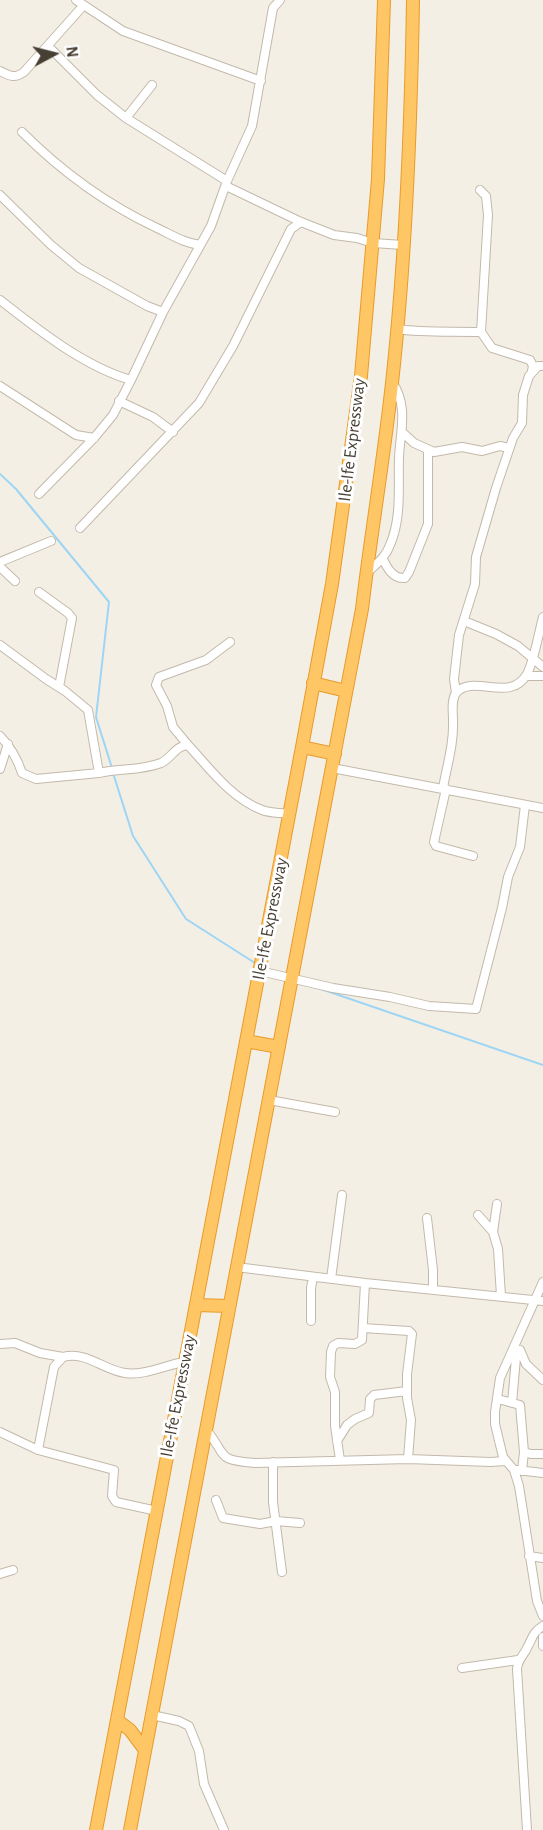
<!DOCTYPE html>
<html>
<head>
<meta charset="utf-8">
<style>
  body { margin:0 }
  #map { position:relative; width:543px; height:1830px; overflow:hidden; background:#f4efe5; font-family:"Alegreya Sans",sans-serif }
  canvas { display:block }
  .north { position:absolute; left:24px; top:24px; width:60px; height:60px; -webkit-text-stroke:4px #fff; paint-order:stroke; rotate:83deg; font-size:16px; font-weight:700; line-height:24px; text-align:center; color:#473f34 }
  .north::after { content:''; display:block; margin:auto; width:21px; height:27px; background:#473f34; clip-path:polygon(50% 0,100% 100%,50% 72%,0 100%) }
</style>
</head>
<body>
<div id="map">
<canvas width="543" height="1830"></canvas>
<div class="north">N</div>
</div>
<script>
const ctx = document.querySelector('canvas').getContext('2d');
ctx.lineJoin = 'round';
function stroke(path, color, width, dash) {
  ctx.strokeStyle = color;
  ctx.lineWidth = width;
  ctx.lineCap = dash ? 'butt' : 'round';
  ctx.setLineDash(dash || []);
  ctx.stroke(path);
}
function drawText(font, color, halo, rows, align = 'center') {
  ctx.font = font + ' "Alegreya Sans",sans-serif';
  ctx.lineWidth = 6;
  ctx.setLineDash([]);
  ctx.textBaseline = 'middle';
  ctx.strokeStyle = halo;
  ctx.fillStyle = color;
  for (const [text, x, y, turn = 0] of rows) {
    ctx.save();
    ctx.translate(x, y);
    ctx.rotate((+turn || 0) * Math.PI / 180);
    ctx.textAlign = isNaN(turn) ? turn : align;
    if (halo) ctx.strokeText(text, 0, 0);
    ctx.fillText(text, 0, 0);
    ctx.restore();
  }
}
stroke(new Path2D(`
  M0,474l16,15 93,113 -13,115 16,51
  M113,773l20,63 53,83 69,44
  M321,989l222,76`), '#9dd5f5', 2);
const minor = new Path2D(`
  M76,0l47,31 138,50
  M48,46l49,49 29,23 101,63
  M0,71c10,5 14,8 24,1l59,-66
  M126,118l26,-33
  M22,132c39,39 86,73 135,96 15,7 27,15 43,17
  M226,186l75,36 33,13 23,3 16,5 30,2
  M480,190l6,6 2,19 -7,117 11,16 38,12 3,6 -1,5
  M0,195l51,50 28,23 68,38 16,6
  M0,300c38,30 85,67 131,80l32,-68 48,-86 16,-45 25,-55 21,-118 7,-8
  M397,329c27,4 56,2 84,3
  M0,386l76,49 18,3
  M119,401l34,16 20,15
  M402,432l12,11 20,9 28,-5 20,4 18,-5 9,2
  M39,494l55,-56 19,-23 18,-35
  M80,528l119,-125 34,-57 58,-117 10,-7
  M383,559c4,9 10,20 22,19l4,-6 19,-48v-74
  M0,562l51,-21
  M0,567l15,14
  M367,573c9,-9 19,-16 23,-28 12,-28 8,-58 9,-87 1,-26 10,-52 -7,-76
  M39,592l29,21 4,5 -13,69
  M464,621l32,13 22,12 25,21
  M0,645l46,34 19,12 23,19 11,63c21,-5 41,-2 62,-10 11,-5 14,-17 27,-18 22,24 43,53 74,65 8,3 19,3 28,4
  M526,676h17
  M456,693l-2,-14 5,-44 16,-51 1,-27 20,-69 17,-50 9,-15 1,-28 6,-19 9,-10h5
  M0,736c11,11 17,22 22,37l14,6 63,-6
  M188,745l-15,-18 -6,-21 -11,-21 3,-8 47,-17 24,-18
  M332,768l211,40
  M0,769l8,-25
  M443,788c4,-23 11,-44 10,-68 0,-7 -2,-20 3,-27 17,-20 54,11 71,-19 7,-13 12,-42 16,-57
  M446,789l-12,53 2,4 37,10
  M260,971l73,17 57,9 39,9 47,3 26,-101 6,-31 12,-30 5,-42
  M269,1100l66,12
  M478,1215l15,17 5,17 3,47
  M427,1218l6,52v20
  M493,1232l4,-28
  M236,1267l129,16 178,18
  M331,1279l11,-84
  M543,1282l-43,96 -5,34v12l8,33 11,13 5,16 18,115 6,15
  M311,1321v-33l2,-11
  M363,1328l46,3 3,3 -5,40v24l4,22 -3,39
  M0,1344l15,-1 25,10 23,4
  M520,1350l6,14 17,16
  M498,1399l22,6 4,47 -2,19
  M512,1403l4,-45 5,-5
  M206,1429c22,28 10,31 49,34l153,-4 83,3 14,-1
  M0,1432l38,18 76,20 -2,26 4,6 41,9
  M337,1441l10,-16 8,-6 14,-6 1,-14 4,-4 33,-4
  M38,1450l16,-83 9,-10c24,-6 40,13 62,16 19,3 41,-8 59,-11
  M524,1452l7,2h12
  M340,1460l-5,-34v-34l-5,-15 1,-25 2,-6 5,-3 17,1 7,-4 3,-57
  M273,1462v40l9,70
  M517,1470l26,3
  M216,1500l7,18 37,6 16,-3 24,2
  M529,1556l14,2
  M0,1574l13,-4
  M543,1637v9
  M462,1668l56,-8
  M152,1715l27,6 10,5 10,25 5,33 20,46
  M527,1830l-10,-161c1,-11 7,-13 11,-23 5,-9 5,-14 15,-20`);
const highway = new Path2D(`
  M313,683l33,8
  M302,747l33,7
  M246,1041l33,6
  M196,1305l33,1
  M117,1720l13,10 15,20
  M96,1830l206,-1083 30,-163 29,-208 17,-197 6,-179
  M130,1830l232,-1221c9,-76 22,-151 30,-226 14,-127 19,-256 21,-383`);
stroke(minor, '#c3b9aa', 10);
stroke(highway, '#e89b2b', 14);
stroke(minor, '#fff', 8);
stroke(highway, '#ffc665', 12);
drawText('18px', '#473f34', '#fff', [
  ["Ile-Ife Expressway",352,440,-83],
  ["Ile-Ife Expressway",270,919,-79],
  ["Ile-Ife Expressway",178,1396,-79]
]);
</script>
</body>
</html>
